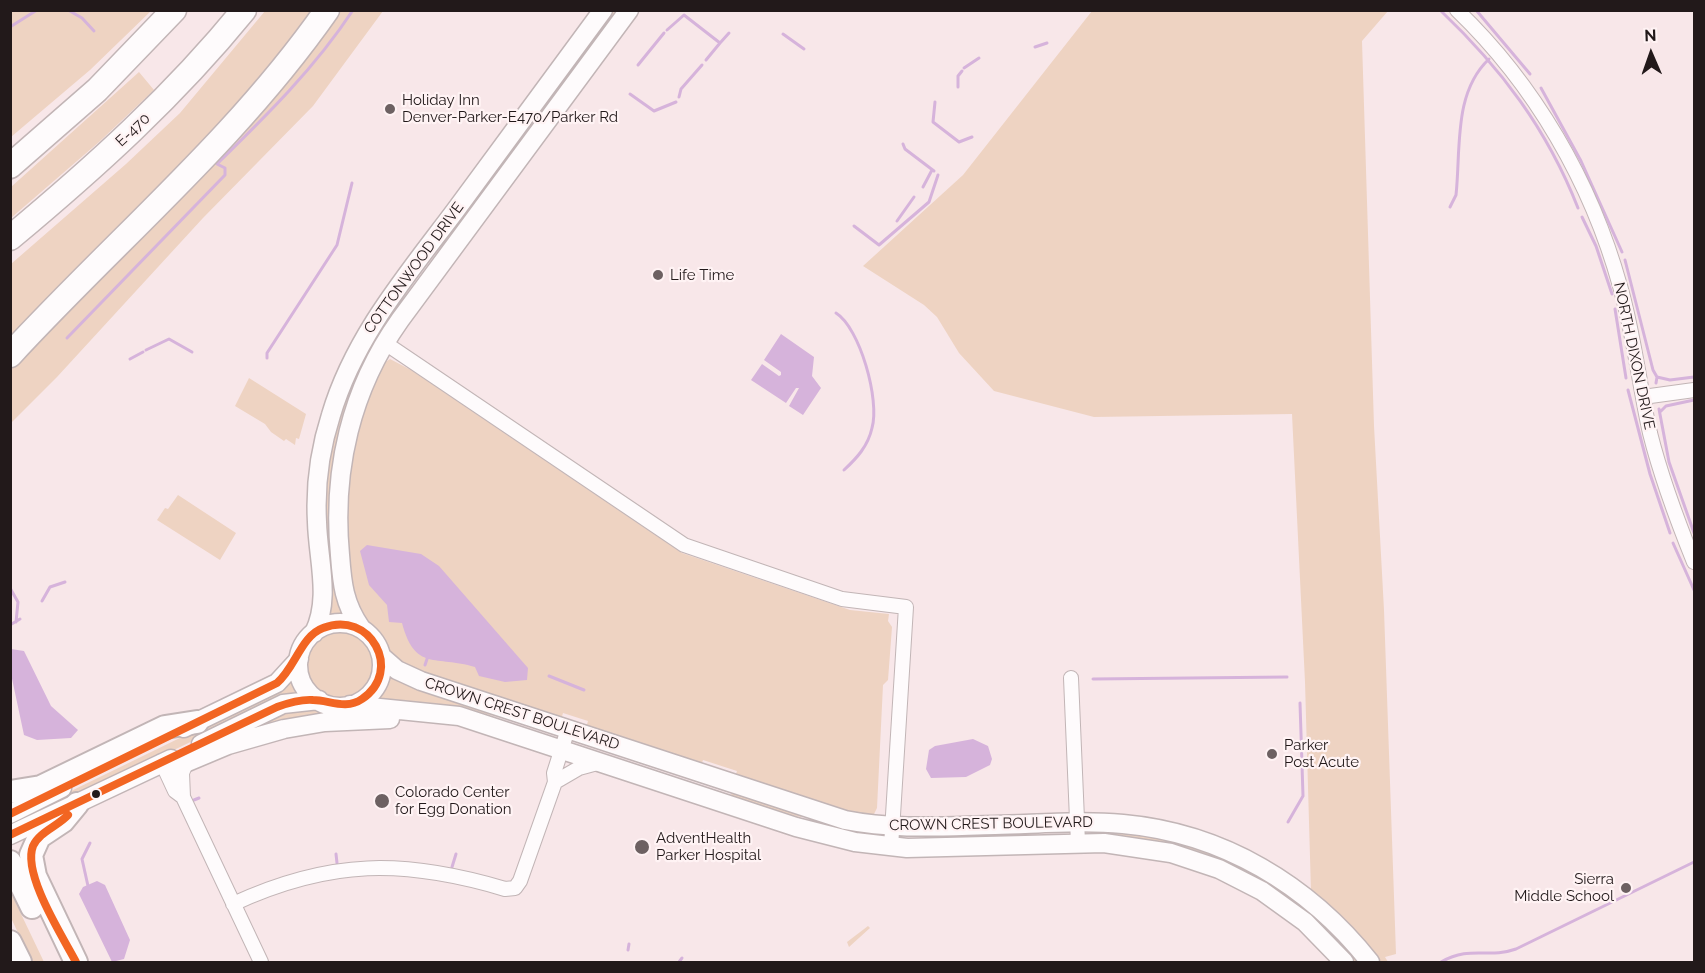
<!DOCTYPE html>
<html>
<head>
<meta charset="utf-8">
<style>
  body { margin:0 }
  #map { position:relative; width:1705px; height:973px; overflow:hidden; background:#f8e7e9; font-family:Raleway,sans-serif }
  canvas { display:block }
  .frame { position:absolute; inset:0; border:12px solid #22191a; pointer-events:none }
  .north { position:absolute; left:1621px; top:24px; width:60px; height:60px; -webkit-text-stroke:4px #fff3f4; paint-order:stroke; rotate:358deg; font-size:16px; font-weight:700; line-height:24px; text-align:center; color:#22191a }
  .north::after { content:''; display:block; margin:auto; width:21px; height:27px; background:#22191a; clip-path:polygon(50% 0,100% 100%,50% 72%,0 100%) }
</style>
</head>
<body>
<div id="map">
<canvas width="1705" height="973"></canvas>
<div class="frame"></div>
<div class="north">N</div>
</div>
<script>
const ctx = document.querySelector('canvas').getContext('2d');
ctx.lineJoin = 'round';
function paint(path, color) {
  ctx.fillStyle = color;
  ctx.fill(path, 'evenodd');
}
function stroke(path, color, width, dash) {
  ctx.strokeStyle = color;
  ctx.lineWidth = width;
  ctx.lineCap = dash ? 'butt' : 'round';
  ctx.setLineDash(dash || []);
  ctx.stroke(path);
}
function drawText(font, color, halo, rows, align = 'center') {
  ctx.font = font + ' Raleway,sans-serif';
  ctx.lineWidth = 4.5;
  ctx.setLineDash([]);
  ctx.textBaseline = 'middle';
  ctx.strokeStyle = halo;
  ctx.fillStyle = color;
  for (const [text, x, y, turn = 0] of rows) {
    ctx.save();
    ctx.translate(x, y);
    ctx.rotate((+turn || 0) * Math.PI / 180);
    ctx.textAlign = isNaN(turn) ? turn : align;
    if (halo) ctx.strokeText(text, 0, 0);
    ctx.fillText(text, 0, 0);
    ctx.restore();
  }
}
paint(new Path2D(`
  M11,10h140v1l-61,59 -79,67z
  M265,11h55l-17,25 -292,312v-84l115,-100 54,-51z
  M336,11h47l-70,95 -110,112 -146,159 -46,46v-57z
  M612,11h8l-135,179 27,-45z
  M1092,11h296l-26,30 12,385 10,184 12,344 -11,3 3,5h-9l-15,-19 -53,-51 -6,-210 -13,-268 -198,3 -100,-26 -35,-38 -22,-36 -13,-12 -61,-39 100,-91z
  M139,72l15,18 -55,52 -88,76v-31z
  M392,309l-41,90 -7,217 -15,1 -5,-132 10,-57 22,-61z
  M390,359l21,11 271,183 168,57 39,4 -1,7 4,6 -4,53 -5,5 -6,123 -4,8 -19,-1 -119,-38 2,-6 -34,-11 -2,6 -115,-38 2,-7 -25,-8 -2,7 -156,-53 -16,-14 -9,-17 -19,-18 -7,-14 -10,-76 9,-89 28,-74z
  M249,378l57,36 -7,25 -3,-1 -1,7 -9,-6 -2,2 -13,-9 -6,-8 -30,-18z
  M178,495l58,38 -16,27 -63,-40 8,-12 3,1z
  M307 664a34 34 0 1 1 68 0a34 34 0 1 1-68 0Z
  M388,673l116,42v3l-32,-7 -102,-9 13,-15z
  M295,678l6,15 -18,4 -249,121 -12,1 4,-6 246,-120z
  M317,707l26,5 -111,28 51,-28z
  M732,792l70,23 -1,2 -37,-7 -34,-11z
  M1098,829l60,7 69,21 72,43 63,62h-9l-72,-66 -184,-60z
  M11,893l33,69h-12l-21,-44z
  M868,926l2,2 -21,19 -2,-5z`), '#eed3c2');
paint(new Path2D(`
  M781,334l33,23 -2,19 9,12 -18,27 -14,-9 10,-18h-3l-10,15 -35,-23 11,-16 17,12 2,-1v-3l-17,-12z
  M367,545l54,9 18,12 89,102 -1,12 -22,2 -26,-6 -4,-9c-39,-12 -60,5 -73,-44l-13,-1 -2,-17 -18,-20 -9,-34z
  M11,649l13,2 27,55 27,24 -7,8 -34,2 -13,-5 -13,-61z
  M973,739l15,7 4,13 -2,6 -24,12 -35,1 -5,-9 3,-19 6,-4z
  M97,881l8,4 25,55 -6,19 -12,3 -33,-68 4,-7z`), '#d6b3db');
stroke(new Path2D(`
  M68,10l14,8 12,13
  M1440,10c61,58 107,119 138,198
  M1476,10l54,64
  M10,27l27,-17
  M667,30l17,-15 36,28 9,-10
  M783,34l21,15
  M1035,47l12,-4
  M706,60l14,-17
  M638,65l26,-32
  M964,68l15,-10
  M958,87v-11l4,-5
  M1541,88l40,73 41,91
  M630,94l24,17 22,-9
  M679,97l2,-8 21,-24
  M935,102l-2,20 26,20 13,-5
  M903,144l2,5 29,22
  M923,187l9,-17
  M1450,207l6,-12c5,-46 -3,-102 33,-136
  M1582,217l14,29 16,48
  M897,221l17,-24
  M854,226l25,19 50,-43 9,-27
  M1625,260l28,110 4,7 -1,6
  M1615,309l11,69
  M836,313c24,15 44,87 36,115 -4,18 -15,30 -28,42
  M67,338l158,-163v-7l-8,-4c49,-48 98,-96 136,-154
  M146,350l23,-11 23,13
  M267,358v-5l70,-108 15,-62
  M130,359l13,-7
  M1657,377l13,3 24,-3
  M1628,390l22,84 20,59
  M1659,409l10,53 25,71
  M1661,411l5,-5 28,-6
  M1673,543l21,47
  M10,588l8,14 -2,20
  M42,601l8,-14 15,-5
  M10,625l10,-6
  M425,665l3,-9
  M549,676l35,14
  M1093,679l194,-2
  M194,800l5,-2
  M1288,822l15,-26 -3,-93
  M336,854l1,9
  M452,867l4,-13
  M88,886l-6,-27 8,-16
  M628,950l1,-6
  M679,962l3,-4
  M1441,962c30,-17 47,-3 75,-13l178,-87`), '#d6b3db', 3);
const minor = new Path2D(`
  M1457,10c78,75 134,172 163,276 14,48 19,98 30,147 11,44 27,87 44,129
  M385,343l299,202 158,54 64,8 -15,240
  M1643,397l51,-7
  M1071,678l7,165
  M187,761l-5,12 1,24 78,165
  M162,763l13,28 8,6
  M555,782l24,-14 22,-6
  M233,904c97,-45 171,-45 272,-15l10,-1 5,-7 35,-99 -1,-9 14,-44`);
const secondary = new Path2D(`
  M298 665a42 42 0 1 1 84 0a42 42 0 1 1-84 0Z
  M361,628c-17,-24 -19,-45 -21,-73 -8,-85 11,-166 60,-235l229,-310
  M314,633c17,-35 4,-73 3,-111 -2,-36 3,-73 14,-107 23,-78 76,-140 124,-204 49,-67 99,-134 148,-201
  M381,656l16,14 24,11 424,139c51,10 100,6 150,5 43,-1 86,-5 128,-1 100,9 186,61 247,138
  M350,705l109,11 337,111 59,15 52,6 197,-5 67,10 48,16 43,22 43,31 39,40
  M184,728l93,-45 22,-24
  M201,744l82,-40 36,-4
  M162,763l16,3 50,-21 56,-16 41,-7 65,-3
  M10,814l52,-26
  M10,835l161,-76`);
const trunk = new Path2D(`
  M10,792l31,-5 124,-60 32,-5
  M10,862l22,45
  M10,942l10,20
  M76,962l-41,-86 -4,-21 8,-18 24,-16 14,-17`);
const motorway = new Path2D(`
  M10,166l87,-76 77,-80
  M10,238c84,-70 164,-142 234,-228
  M10,355c106,-115 227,-216 317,-345`);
stroke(minor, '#c2b5b6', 16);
stroke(secondary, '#c2b5b6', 21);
stroke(trunk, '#c2b5b6', 26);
stroke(motorway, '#c2b5b6', 27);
stroke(minor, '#fefbfc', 14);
stroke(secondary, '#fefbfc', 18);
stroke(trunk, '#fefbfc', 22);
stroke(motorway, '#fefbfc', 24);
stroke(new Path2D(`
  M10,814l267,-131c18,-15 24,-47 46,-55 47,-19 81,43 39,71 -16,11 -33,1 -49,1 -13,-1 -25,3 -36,7l-267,128
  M68,815c-10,11 -29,17 -35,31 -11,28 30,91 43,116`), '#f26522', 8);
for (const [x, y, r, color] of [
  [390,109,6,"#6d6162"],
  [658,275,6,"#6d6162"],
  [1272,754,6,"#6d6162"],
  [96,794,5,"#22191a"],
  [382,801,8,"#6d6162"],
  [642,847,8,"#6d6162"],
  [1626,888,6,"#6d6162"]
]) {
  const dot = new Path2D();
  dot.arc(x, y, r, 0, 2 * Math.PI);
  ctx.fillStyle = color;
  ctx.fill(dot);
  stroke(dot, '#fff3f4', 2);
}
drawText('15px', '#22191a', '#fff3f4', [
  ["Holiday Inn",402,100],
  ["Denver-Parker-E470/Parker Rd",402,117],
  ["Life Time",670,275],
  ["Parker",1284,745],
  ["Post Acute",1284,762],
  ["Colorado Center",395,792],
  ["for Egg Donation",395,809],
  ["AdventHealth",656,838],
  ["Parker Hospital",656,855],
  ["Sierra",1614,879,"right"],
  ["Middle School",1614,896,"right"]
], 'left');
drawText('15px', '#22191a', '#fff3f4', [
  ["E-470",133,130,-43],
  ["COTTONWOOD DRIVE",414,268,-54],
  ["NORTH DIXON DRIVE",1634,356,78],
  ["CROWN CREST BOULEVARD",522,714,18],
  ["CROWN CREST BOULEVARD",991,824,-1]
]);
</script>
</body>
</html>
